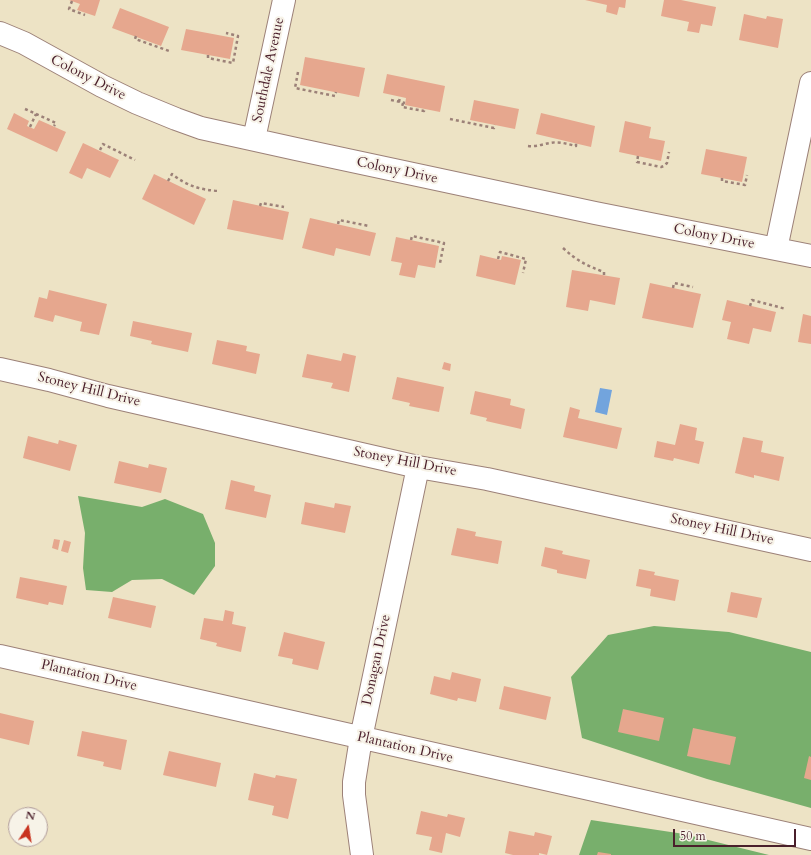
<!DOCTYPE html>
<html>
<head>
<meta charset="utf-8">
<style>
  body { margin:0 }
  #map { position:relative; width:811px; height:855px; overflow:hidden; background:#ede3c5; font-family:Cardo,serif }
  canvas { display:block }
  .north { position:absolute; left:8px; top:807px; width:40px; height:40px; box-sizing:border-box; background:#f7f3e8; border:1px solid #b29e9c; border-radius:50%; rotate:12deg; font-size:11px; font-weight:700; line-height:16px; text-align:center; color:#4a1f2b }
  .north::after { content:''; display:block; margin:auto; width:14px; height:18px; background:#c8321e; clip-path:polygon(50% 0,100% 100%,50% 72%,0 100%) }
  .scale { position:absolute; left:673px; top:829px; width:123px; height:18px; box-sizing:border-box; border:2px solid #4a1f2b; border-top:0; padding-left:5px; font-size:12px; line-height:14px; white-space:nowrap; color:#4a1f2b; -webkit-text-stroke:3px #f7f3e8; paint-order:stroke }
</style>
</head>
<body>
<div id="map">
<canvas width="811" height="855"></canvas>
<div class="north">N</div>
<div class="scale">50 m</div>
</div>
<script>
const ctx = document.querySelector('canvas').getContext('2d');
ctx.lineJoin = 'round';
function paint(path, color) {
  ctx.fillStyle = color;
  ctx.fill(path, 'evenodd');
}
function stroke(path, color, width, dash) {
  ctx.strokeStyle = color;
  ctx.lineWidth = width;
  ctx.lineCap = dash ? 'butt' : 'round';
  ctx.setLineDash(dash || []);
  ctx.stroke(path);
}
function drawText(font, color, halo, rows, align = 'center') {
  ctx.font = font + ' Cardo,serif';
  ctx.lineWidth = 4;
  ctx.setLineDash([]);
  ctx.textBaseline = 'middle';
  ctx.strokeStyle = halo;
  ctx.fillStyle = color;
  for (const [text, x, y, turn = 0] of rows) {
    ctx.save();
    ctx.translate(x, y);
    ctx.rotate((+turn || 0) * Math.PI / 180);
    ctx.textAlign = isNaN(turn) ? turn : align;
    if (halo) ctx.strokeText(text, 0, 0);
    ctx.fillText(text, 0, 0);
    ctx.restore();
  }
}
paint(new Path2D(`
  M78,496l64,11 23,-8 38,15 12,29v23l-21,29 -32,-16 -30,1 -20,12 -26,-2 -3,-22 2,-35z
  M654,626l75,6 82,20v156l-104,-29 -125,-41 -11,-61 37,-42z
  M591,820l93,14 85,21h-190z`), '#78af6c');
paint(new Path2D(`
  M600,388l12,2 -5,25 -12,-3z`), '#72a4dd');
paint(new Path2D(`
  M69,0h31l-5,16 -18,-6 3,-6z
  M585,0h41l-1,8 -6,-1 -2,8 -11,-3 1,-7z
  M664,0h17l35,7 -4,19 -11,-2 -2,9 -12,-2 2,-9 -28,-6z
  M120,8l49,19 -8,19 -49,-18z
  M744,14l22,5 1,-3 16,3 -5,29 -39,-8z
  M186,29l48,9 -4,21 -49,-9z
  M305,57l60,11 -6,29 -59,-12z
  M387,74l58,12 -5,26 -35,-7 1,-7 -23,-5z
  M474,100l45,9 -4,20 -45,-9z
  M14,113l15,8 -2,5 7,3 5,-9 27,12 -9,20 -50,-23z
  M541,113l54,13 -4,21 -55,-13z
  M625,121l26,6 -2,11 16,3 -4,20 -42,-9z
  M83,143l36,17 -9,18 -23,-10 -5,11 -13,-6z
  M706,149l41,8 -5,25 -41,-8z
  M154,174l52,25 -12,26 -52,-26z
  M233,200l56,12 -6,28 -56,-11z
  M310,218l66,15 -6,23 -34,-8 -2,8 -32,-8z
  M396,237l43,9 -4,22 -17,-3 -3,13 -16,-3 3,-12 -11,-2z
  M480,255l21,5 1,-4 19,4 -6,25 -39,-9z
  M572,270l48,8 -5,27 -25,-5 -2,11 -22,-4z
  M650,283l51,11 -8,34 -51,-10z
  M49,290l58,14 -8,31 -19,-4 2,-9 -27,-7 -2,7 -19,-5 5,-20 8,2z
  M727,300l49,12 -5,20 -18,-4 -4,16 -22,-5 4,-17 -9,-2z
  M803,314l8,2v28l-13,-2z
  M133,321l59,12 -4,19 -37,-8 1,-3 -22,-5z
  M217,340l30,6 -1,5 14,3 -4,20 -44,-10z
  M343,353l13,3 -7,36 -18,-4 2,-5 -31,-6 5,-23 34,7z
  M444,362l7,2 -1,7 -8,-2z
  M397,377l47,10 -5,25 -30,-6 1,-3 -18,-4z
  M475,391l36,8 -1,6 15,4 -4,20 -35,-8 1,-3 -17,-4z
  M570,407l10,3 -2,8 44,10 -5,21 -54,-12z
  M680,424l17,4 -2,12 9,2 -5,22 -25,-6 -1,3 -19,-4 3,-16 18,4z
  M28,436l30,8 1,-4 18,5 -7,26 -47,-13z
  M743,437l20,4 -2,11 23,5 -5,24 -25,-6v3l-19,-5z
  M119,461l29,7 1,-4 18,4 -6,25 -47,-10z
  M231,480l24,6 -1,5 17,4 -5,23 -41,-9z
  M305,502l29,6 1,-5 16,3 -6,27 -44,-9z
  M457,528l19,4 -1,4 27,5 -4,23 -47,-9z
  M54,539l6,1 -2,10 -6,-2z
  M64,540l7,2 -3,11 -7,-2z
  M545,547l18,4 -1,3 28,6 -4,19 -29,-6v-3l-16,-4z
  M639,569l16,3 -1,3 25,5 -4,21 -25,-5 1,-7 -15,-3z
  M20,577l47,9 -4,19 -14,-3 -1,3 -32,-7z
  M731,592l31,6 -5,20 -30,-6z
  M113,597l43,9 -5,22 -43,-10z
  M225,610l9,2 -2,12 14,3 -5,25 -25,-6 1,-3 -17,-4 4,-21 19,3z
  M284,632l41,10 -7,28 -26,-6 1,-5 -15,-3z
  M452,672l29,7 -5,23 -18,-4 -1,3 -27,-7 4,-18 16,4z
  M504,686l47,11 -5,23 -47,-11z
  M623,709l41,9 -5,23 -41,-9z
  M0,713l34,8 -5,24 -29,-7z
  M693,728l43,9 -6,28 -43,-9z
  M82,731l45,9 -6,30 -18,-4 1,-4 -27,-6z
  M169,751l52,12 -5,24 -53,-12z
  M809,756l2,1v23l-7,-2z
  M254,773l21,5 1,-3 21,4 -9,40 -16,-4 2,-9 -26,-6z
  M421,811l26,6 1,-3 17,4 -5,19 -14,-4 -4,20 -13,-3 3,-13 -16,-3z
  M509,831l25,5 1,-4 17,4 -5,19 -8,-2v2h-26l-8,-2z
  M598,852l13,2v1h-14z`), '#e6a78e');
const minor = new Path2D(`
  M0,33l24,10 78,43 35,17 39,16 25,9 95,21 299,64 216,43
  M254,139l30,-139
  M776,249l35,-166
  M0,369l49,11 59,16 310,71 69,12 324,71
  M0,656l811,183
  M362,855l-8,-60v-13l7,-44 57,-271`);
stroke(minor, '#9c8178', 24);
stroke(new Path2D(`
  M72,1l-3,8 16,6
  M136,36l-1,3 34,12
  M208,55v3l25,5 5,-27 -12,-3
  M298,72l-3,16 40,8 1,-4
  M391,100l14,3
  M399,102l1,-5
  M403,103l-1,4 22,4v-2
  M25,109l31,14 -2,3
  M450,119l44,9 1,-3
  M30,127l6,-13
  M528,146c8,1 15,-2 22,-3 9,-2 17,1 26,3v-3
  M100,150l3,-6 32,16
  M638,156l-1,6 24,5 3,-1 3,-3 2,-11
  M722,178v3l23,4 2,-10
  M168,181l4,-7c15,12 29,16 47,17
  M260,206l1,-3 23,4
  M338,224l1,-4 30,6
  M411,240l1,-4 32,7 -4,20
  M563,248c13,12 24,18 41,24v3
  M498,259l2,-7 26,7 -3,14
  M673,288l1,-5 19,4
  M750,306l2,-6 34,9`), '#9c8178', 2.5, [3, 3]);
stroke(minor, '#fff', 22);
drawText('14px', '#4a1f2b', '#f7f3e8', [
  ["Southdale Avenue",269,70,-78],
  ["Colony Drive",88,78,27],
  ["Colony Drive",397,171,12],
  ["Colony Drive",714,237,11],
  ["Stoney Hill Drive",89,390,14],
  ["Stoney Hill Drive",405,462,11],
  ["Stoney Hill Drive",722,530,12],
  ["Donagan Drive",377,660,-78],
  ["Plantation Drive",89,676,13],
  ["Plantation Drive",405,748,13]
]);
</script>
</body>
</html>
